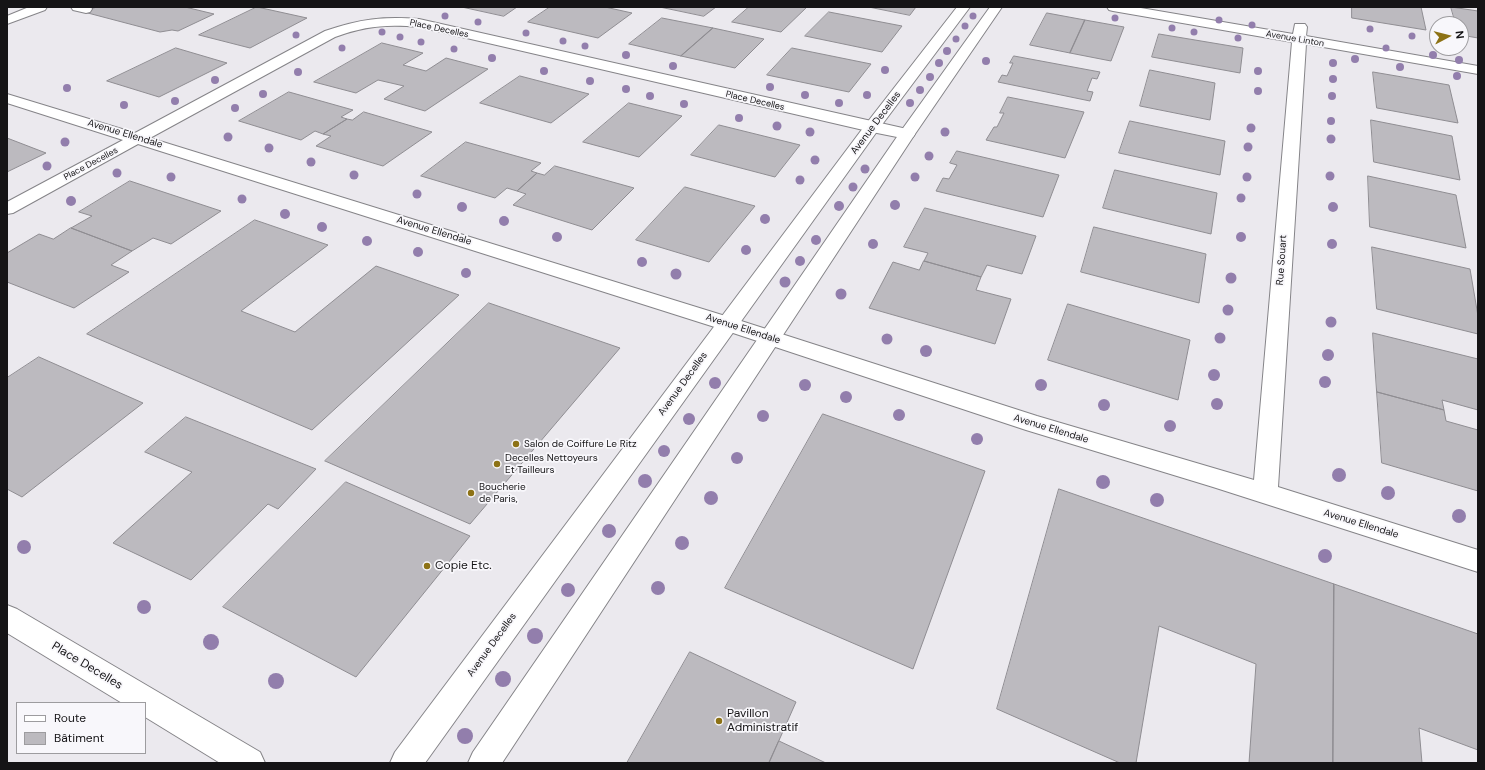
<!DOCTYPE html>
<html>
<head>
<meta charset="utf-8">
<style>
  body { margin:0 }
  #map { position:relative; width:1485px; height:770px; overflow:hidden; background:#ebe9ee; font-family:"DM Sans",sans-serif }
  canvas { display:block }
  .frame { position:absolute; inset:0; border:8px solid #151416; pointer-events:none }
  .legend { position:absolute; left:16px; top:702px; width:130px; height:52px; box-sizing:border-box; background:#f8f7fb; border:1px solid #9d9c9f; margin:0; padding:5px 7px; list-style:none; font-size:12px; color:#151416 }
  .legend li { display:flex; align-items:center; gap:8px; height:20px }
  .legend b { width:20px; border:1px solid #9d9c9f }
  .north { position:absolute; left:1429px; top:16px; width:40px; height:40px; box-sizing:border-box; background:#f8f7fb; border:1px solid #9d9c9f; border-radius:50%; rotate:83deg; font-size:11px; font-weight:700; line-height:16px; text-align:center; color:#151416 }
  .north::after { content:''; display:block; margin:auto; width:14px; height:18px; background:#8d7215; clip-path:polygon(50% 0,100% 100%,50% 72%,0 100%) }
</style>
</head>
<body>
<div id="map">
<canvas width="1485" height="770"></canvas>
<div class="frame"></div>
<ul class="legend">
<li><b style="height:5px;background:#fff"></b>Route</li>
<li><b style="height:11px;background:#bcbabf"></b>Bâtiment</li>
</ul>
<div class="north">N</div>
</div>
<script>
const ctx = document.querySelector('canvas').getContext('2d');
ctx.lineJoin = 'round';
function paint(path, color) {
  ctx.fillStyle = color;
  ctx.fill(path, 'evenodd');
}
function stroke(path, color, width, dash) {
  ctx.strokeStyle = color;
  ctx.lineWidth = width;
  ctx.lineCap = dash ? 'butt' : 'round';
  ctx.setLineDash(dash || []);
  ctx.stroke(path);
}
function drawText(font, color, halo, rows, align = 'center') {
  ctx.font = font + ' "DM Sans",sans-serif';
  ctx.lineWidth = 3.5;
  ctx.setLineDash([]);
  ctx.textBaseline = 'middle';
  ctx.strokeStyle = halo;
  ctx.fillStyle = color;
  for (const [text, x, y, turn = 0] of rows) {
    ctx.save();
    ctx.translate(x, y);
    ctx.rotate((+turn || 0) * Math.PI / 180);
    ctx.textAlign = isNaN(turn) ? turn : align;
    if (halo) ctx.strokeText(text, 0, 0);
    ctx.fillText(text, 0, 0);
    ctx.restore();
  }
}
const building = new Path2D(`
  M97,7h88l29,7 -36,17 -6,-1 -12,2 -76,-20z
  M257,7l50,11 -57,30 -51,-13z
  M462,7h55l-13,9z
  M550,7h55l27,6 -34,25 -70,-16z
  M660,7h56l-12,9z
  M749,7h58l-26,25 -49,-10z
  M869,7h47l-6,8z
  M1352,7h69l5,23 -74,-12z
  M1451,7l27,4v27l-17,-3v-11h-5z
  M829,12l73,14 -20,26 -77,-16z
  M1047,13l38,7 -15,33 -40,-8z
  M662,18l51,10 -32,28 -52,-12z
  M1085,20l39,7 -13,34 -41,-8z
  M713,28l51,11 -29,29 -54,-12z
  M1159,34l84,14 -3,25 -88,-16z
  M382,43l41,10 -20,12 23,6 20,-13 42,11 -63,42 -41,-12 20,-13 -26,-6 -22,13 -42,-11z
  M176,48l51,15 -68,34 -52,-16z
  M792,48l79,16 -22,28 -82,-17z
  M1014,56l86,16 -3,7 -5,-1 -5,13 6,1 -3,9 -92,-19 4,-7 5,1 6,-13h-3z
  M1150,70l65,13 -5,37 -70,-14z
  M1373,72l76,13 9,38 -81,-15z
  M520,76l69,18 -38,29 -71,-20z
  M289,92l64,18 -12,7 6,2 -24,15 -8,-3 -14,9 -62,-19z
  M1008,97l76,15 -19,46 -79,-18 8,-13h3l7,-14h-4z
  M629,103l53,13 -43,41 -56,-15z
  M364,112l68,20 -49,34 -67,-20 15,-10 -8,-2 24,-15 5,1z
  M1371,120l81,16 8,44 -86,-18z
  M1130,121l95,20 -5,34 -101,-22z
  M719,125l81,20 -25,32 -84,-22z
  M7,138l39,15 -39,19z
  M466,142l75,21 -10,8 6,2 -20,18 -10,-3 -12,10 -74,-22z
  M957,151l102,24 -16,42 -107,-26 7,-13 6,1 8,-14 -7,-2z
  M555,166l79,22 -42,42 -79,-25 13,-11 -9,-3 20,-18 7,2z
  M1115,170l102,23 -6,41 -108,-26z
  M1368,176l88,19 10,53 -96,-21z
  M130,181l91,30 -50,33 -18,-6 -21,13 -61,-23 21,-12 -13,-4z
  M685,187l70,19 -46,56 -73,-22z
  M925,208l111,28 -14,38 -35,-9 -6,12 -57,-16 4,-8 -24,-6z
  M255,220l73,25 -87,66 54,21 81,-66 83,29 -147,135 -225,-96z
  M1094,227l112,27 -7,49 -118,-31z
  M71,228l61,23 -21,14 18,7 -55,36 -67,-26v-29l32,-19 14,5z
  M1372,247l98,22 8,47v18l-101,-25z
  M924,261l57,16 -5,13 35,9 -16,45 -126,-36 24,-46 26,8z
  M489,303l131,45 -150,176 -145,-63z
  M1068,304l122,36 -12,60 -130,-40z
  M1373,333l105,26v51l-36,-10 2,10 -67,-18z
  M39,357l104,46 -121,94 -15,-8v-111z
  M1377,392l67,18 2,11 32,9v61l-96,-28z
  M823,414l162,57 -72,198 -188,-81z
  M186,417l130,52 -38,40 -10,-5 -77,76 -78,-37 79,-71 -47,-20z
  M346,482l124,54 -114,141 -133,-70z
  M1059,489l275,95 -1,179h-84l7,-99 -97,-38 -23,137h-16l-123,-54z
  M1334,584l144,50v116l-59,-22 3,35h-89z
  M690,652l106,50 -27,61h-142z
  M779,741l47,22h-57z`);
paint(building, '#bcbabf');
stroke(building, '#8f8d92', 1);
const service = new Path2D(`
  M71,7h20l1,2 -2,3 -4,1 -13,-3z`);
const minor = new Path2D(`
  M1107,7h28l158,27 2,-10h10l2,3 -1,9 172,30v8l-172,-30 -28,443 200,63v22l-265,-85 -187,-57 -305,-101 -583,-185 -125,69 -6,1v-12l116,-62 -116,-37v-9l128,39 190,-102c34,-12 59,-15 94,-12l488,110 6,2 2,3 -2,3 -6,2 -35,-7 -453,-105c-32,-3 -54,-1 -84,10l-185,101 585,181 302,97 217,64 38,-438 -179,-31 -4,-1z
  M7,605l10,4 243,143 5,11h-45l-75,-46v-14h-23l-115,-70z`);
const tertiary = new Path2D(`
  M957,7h13l-92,123 -453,633h-35l5,-11 471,-628z
  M990,7h12l-87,127 -413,629h-34l5,-11 428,-621z`);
const secondary = new Path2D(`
  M29,7h18l-2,3 -38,14v-8z`);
stroke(service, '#858488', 2);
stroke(minor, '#858488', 2);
stroke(tertiary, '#858488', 2);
stroke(secondary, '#858488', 2);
paint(service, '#fff');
paint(minor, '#fff');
paint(tertiary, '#fff');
paint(secondary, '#fff');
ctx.fillStyle = '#927eac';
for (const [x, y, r] of [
  [445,16,3.5],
  [973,16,3.5],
  [1115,18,3.5],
  [1219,20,3.5],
  [478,22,3.5],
  [1252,25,3.5],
  [965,26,3.5],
  [1172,28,3.5],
  [1370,29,3.5],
  [382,32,3.5],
  [1194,32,3.5],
  [526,33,3.5],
  [296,35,3.5],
  [1412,36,3.5],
  [400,37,3.5],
  [1238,38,3.5],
  [956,39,3.5],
  [563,41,3.5],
  [421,42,3.5],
  [585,46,3.5],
  [342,48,3.5],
  [1386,48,3.5],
  [454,49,3.5],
  [947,51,4],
  [626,55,4],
  [1433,55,4],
  [492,58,4],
  [1355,59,4],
  [1459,60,4],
  [986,61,4],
  [939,63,4],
  [1333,63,4],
  [673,66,4],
  [1400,67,4],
  [885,70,4],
  [544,71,4],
  [1258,71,4],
  [298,72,4],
  [1457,76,4],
  [930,77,4],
  [1333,79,4],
  [215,80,4],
  [590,81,4],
  [770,87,4],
  [67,88,4],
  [626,89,4],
  [920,90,4],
  [1258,91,4],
  [263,94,4],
  [805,95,4],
  [867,95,4],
  [650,96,4],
  [1332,96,4],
  [175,101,4],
  [839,103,4],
  [910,103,4],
  [684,104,4],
  [124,105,4],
  [235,108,4],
  [739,118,4],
  [1331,121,4],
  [777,126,4.5],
  [1251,128,4.5],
  [810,132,4.5],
  [945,132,4.5],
  [228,137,4.5],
  [1331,139,4.5],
  [65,142,4.5],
  [1248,147,4.5],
  [269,148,4.5],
  [929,156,4.5],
  [815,160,4.5],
  [311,162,4.5],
  [47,166,4.5],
  [865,169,4.5],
  [117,173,4.5],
  [354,175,4.5],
  [1330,176,4.5],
  [171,177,4.5],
  [915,177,4.5],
  [1247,177,4.5],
  [800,180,4.5],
  [853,187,4.5],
  [417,194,4.5],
  [1241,198,4.5],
  [242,199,4.5],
  [71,201,5],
  [895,205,5],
  [839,206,5],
  [462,207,5],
  [1333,207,5],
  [285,214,5],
  [765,219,5],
  [504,221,5],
  [322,227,5],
  [557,237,5],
  [1241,237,5],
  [816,240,5],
  [367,241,5],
  [873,244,5],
  [1332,244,5],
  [746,250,5],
  [418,252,5],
  [800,261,5],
  [642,262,5],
  [466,273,5],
  [676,274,5.5],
  [1231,278,5.5],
  [785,282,5.5],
  [841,294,5.5],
  [1228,310,5.5],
  [1331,322,5.5],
  [1220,338,5.5],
  [887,339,5.5],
  [926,351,6],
  [1328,355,6],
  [1214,375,6],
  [1325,382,6],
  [715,383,6],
  [805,385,6],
  [1041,385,6],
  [846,397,6],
  [1217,404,6],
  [1104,405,6],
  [899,415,6],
  [763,416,6],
  [689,419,6],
  [1170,426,6],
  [977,439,6],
  [664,451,6],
  [737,458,6],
  [1339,475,7],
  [645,481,7],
  [1103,482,7],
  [1388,493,7],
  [711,498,7],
  [1157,500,7],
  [1459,516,7],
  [609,531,7],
  [682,543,7],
  [24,547,7],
  [1325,556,7],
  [658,588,7],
  [568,590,7],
  [144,607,7],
  [535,636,8],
  [211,642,8],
  [503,679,8],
  [276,681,8],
  [465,736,8]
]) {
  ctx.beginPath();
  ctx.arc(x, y, r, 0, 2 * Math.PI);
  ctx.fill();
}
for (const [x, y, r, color] of [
  [516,444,4,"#8d7215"],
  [497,464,4,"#8d7215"],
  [471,493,4,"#8d7215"],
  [427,566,4,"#8d7215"],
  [719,721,4,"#8d7215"]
]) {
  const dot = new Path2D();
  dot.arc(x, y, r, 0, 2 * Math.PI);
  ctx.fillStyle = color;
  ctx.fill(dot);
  stroke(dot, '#f8f7fb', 1.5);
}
drawText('9px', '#151416', '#f8f7fb', [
  ["Place Decelles",439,29,12],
  ["Avenue Linton",1295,39,10],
  ["Place Decelles",755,101,13],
  ["Place Decelles",91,164,-28]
]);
drawText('10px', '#151416', '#f8f7fb', [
  ["Avenue Decelles",876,123,-53],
  ["Avenue Ellendale",125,134,17],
  ["Avenue Ellendale",434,231,17],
  ["Rue Souart",1282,260,-86],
  ["Avenue Ellendale",743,329,18],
  ["Avenue Decelles",683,384,-54],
  ["Avenue Ellendale",1051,429,17],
  ["Avenue Ellendale",1361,524,17],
  ["Avenue Decelles",492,645,-54]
]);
drawText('10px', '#151416', '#f8f7fb', [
  ["Salon de Coiffure Le Ritz",524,444],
  ["Decelles Nettoyeurs",505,458],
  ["Et Tailleurs",505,470],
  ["Boucherie",479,487],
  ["de Paris,",479,499]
], 'left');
drawText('12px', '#151416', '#f8f7fb', [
  ["Copie Etc.",435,566],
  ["Pavillon",727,714],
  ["Administratif",727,728]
], 'left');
drawText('12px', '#151416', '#f8f7fb', [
  ["Place Decelles",87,666,31]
]);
</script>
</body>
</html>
